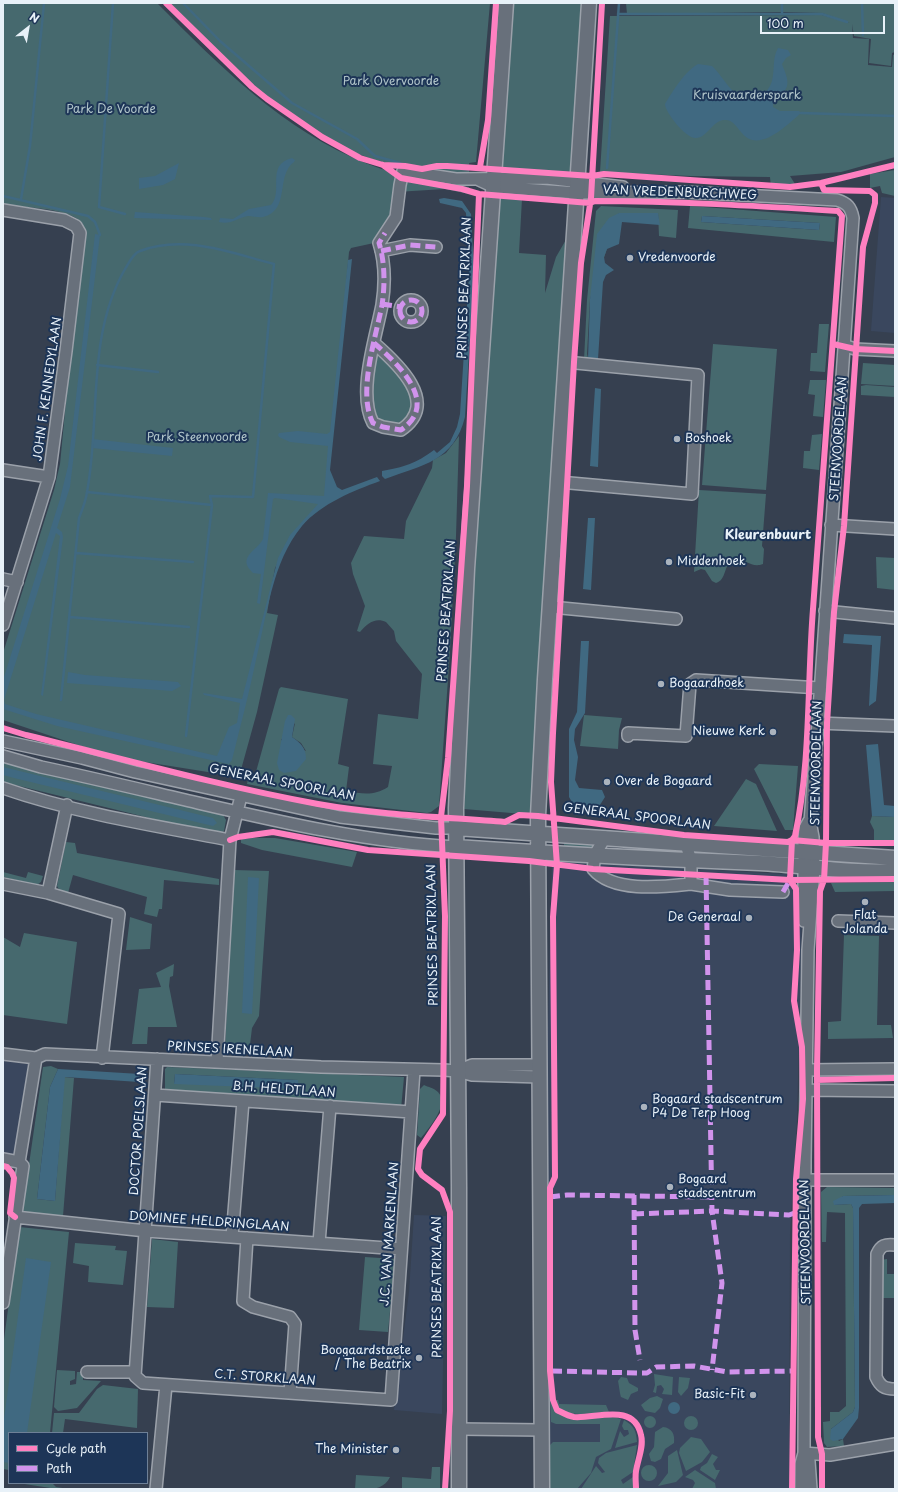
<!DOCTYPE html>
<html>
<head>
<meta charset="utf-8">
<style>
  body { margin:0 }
  #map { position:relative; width:898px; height:1492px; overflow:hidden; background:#364050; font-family:"Playpen Sans",sans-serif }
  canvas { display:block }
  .frame { position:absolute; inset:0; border:4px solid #e8f1f8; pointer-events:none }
  .legend { position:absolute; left:8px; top:1432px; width:140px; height:52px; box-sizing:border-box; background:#1d3557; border:1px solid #6e8097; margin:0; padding:5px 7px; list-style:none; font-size:12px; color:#e8f1f8 }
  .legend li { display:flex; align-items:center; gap:8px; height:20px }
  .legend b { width:20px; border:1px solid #6e8097 }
  .north { position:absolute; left:8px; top:8px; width:40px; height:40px; -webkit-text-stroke:3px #1d3557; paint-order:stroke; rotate:31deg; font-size:11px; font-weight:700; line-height:16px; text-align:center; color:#e8f1f8 }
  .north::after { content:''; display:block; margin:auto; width:14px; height:18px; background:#e8f1f8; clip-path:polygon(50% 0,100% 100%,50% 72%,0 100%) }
  .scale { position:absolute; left:760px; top:16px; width:125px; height:18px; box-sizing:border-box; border:2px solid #e8f1f8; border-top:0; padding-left:5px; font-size:12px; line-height:14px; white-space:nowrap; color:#e8f1f8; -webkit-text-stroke:3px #1d3557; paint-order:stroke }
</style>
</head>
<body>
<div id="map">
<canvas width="898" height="1492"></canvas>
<div class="frame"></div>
<ul class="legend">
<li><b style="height:5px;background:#ff80c0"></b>Cycle path</li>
<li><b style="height:5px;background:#d193ec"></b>Path</li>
</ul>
<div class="north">N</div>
<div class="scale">100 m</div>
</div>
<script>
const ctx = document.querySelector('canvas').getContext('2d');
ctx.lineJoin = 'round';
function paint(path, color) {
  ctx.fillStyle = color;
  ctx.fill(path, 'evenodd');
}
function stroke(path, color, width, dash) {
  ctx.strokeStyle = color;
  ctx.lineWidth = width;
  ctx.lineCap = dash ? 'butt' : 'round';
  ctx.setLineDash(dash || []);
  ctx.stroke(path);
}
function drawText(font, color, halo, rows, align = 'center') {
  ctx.font = font + ' "Playpen Sans",sans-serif';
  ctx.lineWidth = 4;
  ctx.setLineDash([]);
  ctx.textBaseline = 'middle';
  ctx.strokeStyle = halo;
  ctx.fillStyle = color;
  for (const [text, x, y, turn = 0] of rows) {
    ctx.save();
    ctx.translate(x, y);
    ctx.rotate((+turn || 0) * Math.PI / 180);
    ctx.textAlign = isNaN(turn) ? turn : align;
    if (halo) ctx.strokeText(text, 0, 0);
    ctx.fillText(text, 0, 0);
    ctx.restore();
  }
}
paint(new Path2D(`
  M881,197l14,1v135l-24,-2z
  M552,861l251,14 -6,245 -7,113 -1,256h-240l-2,-420z
  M3,1061l25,3 -14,91 -11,-2z
  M414,1215l32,1 -4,198 -48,-4 15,-118z`), '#3a475e');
paint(new Path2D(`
  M3,3h154c64,64 125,127 211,161 32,13 68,17 101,23v7l-24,-5 -49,3 -2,25 -20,26 -23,5 -2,4 -22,246 -35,38 -17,32 -8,45 11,2 -21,97 -18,65 -125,-20 -111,-37v-67l51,-163 6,-26 23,-240c-11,-16 -61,-17 -80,-19z
  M166,3h324l-14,159 -7,1v18c-32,-6 -66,-11 -97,-22 -83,-28 -146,-96 -206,-156z
  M511,3h74l-12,166 -6,10 -57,-5 -9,-3z
  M626,3h269v49l-3,1 -1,13 -22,-3 2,-24 -17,-3 -2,-12 1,14 16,1 -1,26 24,2 1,-12 2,-1v103l-54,15 -51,4 5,8 -24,3 -1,-10 -79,-1 -91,-4 10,-156 212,-1 28,8 -28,-10 -40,-1 -155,2z
  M895,170v26l-13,-3 -2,-7 -10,2v-14z
  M497,198l25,1 -3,54 27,2 -1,38 11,-36 11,-19 -32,577 -71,-6 1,-97z
  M601,206l77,4 -2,28 -17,-2 -1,-23h-39l-29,86 -3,55 1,4 4,1 -1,2 -7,-1 3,-60 9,-89z
  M690,206l146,11 -2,25 -146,-14zM702,216l118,7 -1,7 -118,-8z
  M819,324h10l-4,48 -15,-1 1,-18h6z
  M713,344l64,5 -11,141 -64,-5z
  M384,352l30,43 -3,23 -12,8 -20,-3 -9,-16 5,-52 5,2z
  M863,363l32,2v21l-34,-2z
  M810,380h16l-3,37 -10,-1 2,-21 -7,-1z
  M866,385l29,2v10l-34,-2v-9z
  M822,434l-3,36 -16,-2 1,-17h6l2,-16z
  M459,436l-3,100 -6,115 -11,155 -8,6 -4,1 -85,-10 -95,-19 1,-5h6l25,-90 2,-2 67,12 -10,65 11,3 -3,24c17,3 28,5 42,-4l4,-21 -19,-2 5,-50 40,5 4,-45 -26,-33 -2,-10 -8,-9c-11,-5 -19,2 -26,10l-3,-1 8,-25 -12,-32 -2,-11 13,-27 40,3 2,-18 26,-53 1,-8 13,-7zM295,723l-3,14 9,6 5,8 -25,-11z
  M699,490l67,4 -4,52 2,3 -1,15c-13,5 -19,-8 -30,-4 -10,5 -6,20 -17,23l-4,-2 -7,-11 -4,-1 -7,3z
  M876,557l19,1v32l-18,-2z
  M584,715l38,3 -3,12 -1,19 -38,-3z
  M3,759l217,53v2l3,1 3,5 -2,11 -5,4 -216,-53z
  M759,764l39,2 -5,64h-8l-31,-61z
  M746,779l10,5 21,47 -63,-5z
  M872,816l23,1v25l-21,-1v-11l-4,-8z
  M252,838h23l82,14 -5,15 -90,-17 -21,-7v-4z
  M564,841l32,2 -4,6 -28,-1z
  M66,842l9,1 2,10 142,26v6l-55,-5 -2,29h-3l-2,8 -13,-3 3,-17 -74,-22 -5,18 -8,-2 -3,-5z
  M234,870l35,1 -10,145 -7,12 -3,25 -20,-1 -4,-5z
  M3,872l23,6 2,-6 15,4 -2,6 -4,3 -34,-8z
  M895,882v9l-60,1 -4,-9z
  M130,917l22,7 -2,25 -24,1z
  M24,933l53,9 -10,82 -64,-9v-78l17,10z
  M844,935l35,1 -2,89h14l2,13 -65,1v-17l13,-1z
  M174,964l-1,12 -3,1 -1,9 8,41h-29l-1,17h-15l7,-55 22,-2 -5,-14z
  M51,1066l7,3 -8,18 -13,112 18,2 9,-124 10,1 -11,138 -41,-3 21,-146z
  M167,1067l237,10 -3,32 -236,-17v-23zM175,1074l123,6 -124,4z
  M424,1085c4,2 10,3 14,7 12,12 -9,36 -17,46l-4,-3 3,-46z
  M827,1187l68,1v7l-52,1 -9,9 17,-1 2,4 2,199 -2,5 -22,17 8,12 4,-2 1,7 -17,1 -3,-4 -1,-21 7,-1v-9h9l7,-6 -1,-193 -18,-1 -1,30h-4l-1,-50z
  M19,1227l50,5 -19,201h-41v37l-6,-1v-122z
  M152,1239l26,3 -4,66 -27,-1z
  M75,1243l41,3 -1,4 12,1 -4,34 -35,-3 1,-16 -16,-3z
  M365,1257l30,2 -7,73 -29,-2z
  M887,1259v15h8v24h-14v-38z
  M57,1370l18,1v8l-5,2v4l6,-1 1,-12h6v8l18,1 -24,27 -19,3 -4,-4z
  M654,1374l19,3 -1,18 -10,-1 2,-5 -3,-4 -4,1 -1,7 -3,-1 2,-7z
  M621,1377l6,1 2,5 9,5v3l-7,3 -3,6 -7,-3c-1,-2 -2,-11 -3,-16z
  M679,1377l11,1 -2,10 -7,8 -3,-4z
  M103,1385l35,4 -1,39 -72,-9 -2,14h-11l2,-20h25l18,-24z
  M657,1396l6,3 -3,9 -5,5 -10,-2 -4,-6 9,-7z
  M550,1399c14,34 44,12 71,20l-10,30 -15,8 -5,16 -14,16h-27v-44l3,-3h47v-18h-44l-5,-2z
  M556,1400h2l1,4 47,1 3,7c-18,0 -33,6 -50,-3z
  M684 1423a7 7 0 1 1 14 0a7 7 0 1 1-14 0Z
  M644 1422a6 6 0 1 1 12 0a6 6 0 1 1-12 0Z
  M624,1420c10,6 12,10 13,22l-22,6 5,-17 4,6 5,-3 -1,-4h-4l-2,-4z
  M663,1427c9,1 12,7 11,16l-9,6 -4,10 -6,3 -4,-1 -2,-7 5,-7 1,-15z
  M691,1437l10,2 9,13 -8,10 -16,9 -7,-18 1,-5z
  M637,1445l-4,27 -12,8 2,4 10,-7 1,12h-53l15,-23 6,7 3,-1 -7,-9 1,-5 7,-5z
  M677,1450l6,25 -7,7 -18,4 10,-13v-17z
  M712,1454l6,3 -5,7 3,6h4l-5,10 -15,-10 1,-3 6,-4z
  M641 1473a8 8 0 1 1 16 0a8 8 0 1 1-16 0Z
  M432,1467h8v22h-38v-12l29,2z
  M695,1470l20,13 1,6h-24l3,-6 -2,-3 -8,-3z
  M356,1475l34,2c-7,14 -20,12 -35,12z
  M18,1483h34l4,4 13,2h-12z`), '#46696e');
paint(new Path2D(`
  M778,48l10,2 3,5 -5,3 -4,6c2,6 7,15 5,22 -2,9 -14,10 -14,21l7,4h19l2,2c-14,12 -43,42 -60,19 -5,-6 -9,-13 -17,-12 -12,1 -17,18 -28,18 -10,1 -31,-26 -31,-34 8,-13 20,-33 33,-40l14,2c13,12 26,43 47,31 6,-3 11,-9 13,-16 3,-12 0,-22 6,-33z
  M292,158l3,2 -1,2c-19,14 -3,48 -31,55 -4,1 -10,-1 -15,-1 -11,2 -17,9 -29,6l1,-4 13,1 16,-10 22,-4c13,-14 -6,-40 21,-47z
  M179,163l-4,16 -12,6 -24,4v-11l16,-2z
  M444,198l18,3 9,13 3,59 -9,144c-11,44 -42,48 -80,62l-3,-3v-5c22,-4 33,-7 52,-21l3,3 13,-11 7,-15 3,-13 9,-140 -3,-61 -4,-5 -22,-5 -1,-4z
  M135,212l69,5 7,1 1,2 -78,-2z
  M619,213h39l2,12 -38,-3 -3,22 -12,5 -3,8 1,6 9,7 -8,5 -3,7 -5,77h-10l2,-60 7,-65 12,-16z
  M702,216l118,7 -1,7 -118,-8z
  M95,234l5,1 -30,252 -13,41 5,4 1,5 -20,159 -2,-1 19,-159 -4,-3 -52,167 1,4 31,10 181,42 12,-29 8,-4 3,-20 -36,-8 -1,-2 39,6 36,-141 12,-23 28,-31 -43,-6 -2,1 -13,105 -3,-1 4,-29 -8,-1c-17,-16 4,-22 10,-34l5,-46 56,3 4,-50 -38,-4 -11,-5 -1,-2 1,-2 19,-2 29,3 3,-2 18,-172 4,-1 -22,211 7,17 5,3 35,-13 3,4c-27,10 -58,22 -78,45 -30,36 -35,89 -46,134 -7,34 -16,67 -24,100l-3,4 -172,-38 -54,-17v-29l57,-181 8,-33z
  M595,388l6,1 -3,78 -8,-1z
  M92,439l81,9 -1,8 -80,-8z
  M588,518h7l-4,72 -8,-1z
  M844,634l37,2 -5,65 -7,5 3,-61 -29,-2z
  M581,641h8l-4,72 -10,16 -1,11 4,17 -3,23 4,8 23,2 3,7 -7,11c-14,4 -22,2 -29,-11v-68l8,-17z
  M68,672l17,3 93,7 3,4 -9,5 -105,-8z
  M288,715h3l4,4 -3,18c9,6 14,11 14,22l-10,12 -12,2 -5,-3 -2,-7 8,-42z
  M878,744l6,61 11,1v11l-23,-1 -6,-71z
  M3,767l210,51 4,5 -4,3 -199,-48 -11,-3z
  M248,877l11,1 -7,136 -10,-1z
  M58,1069l82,5 -1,8 -74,-5 -10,124 -18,-2 13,-112z
  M175,1074l123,6 1,9 -125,-5z
  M895,1195v8l-33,1 -3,4v200l-1,10 -15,21 -10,2 -3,-2 1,-10 22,-17 2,-5 -2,-199 -2,-4 -17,1 -1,-4 10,-5z
  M26,1258l25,4 -24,171h-18v30l-6,-1v-36z
  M668 1408a6 6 0 1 1 12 0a6 6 0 1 1-12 0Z`), '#406981');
stroke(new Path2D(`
  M113,3l-14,204 26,7
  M183,3l37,38 72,62 65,36 18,17 25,7
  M862,3l1,32
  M782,13v-10
  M618,14h204l25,8
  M801,113l94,3
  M607,168l12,-165
  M3,196l85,20 7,6 5,13
  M21,199l9,-53 14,-143
  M97,365l61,7
  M87,492l125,13 -26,231
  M76,553l117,9
  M70,617l119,10
  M61,700l18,-182c3,-8 7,-17 8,-26 14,-74 -1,-155 38,-223 4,-6 8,-16 15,-18 44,-17 91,2 134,13l-21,233 -43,-1 2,9`), '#406981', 2.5);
const minor = new Path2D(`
  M479,180l15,7 83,6 107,-1 153,8c10,3 14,7 16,18l-35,505 -8,98 3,16 1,31 -6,82 -3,211 -1,292 -3,11v25
  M3,210l61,10 12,6 4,7 -14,118 -17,126 -46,148
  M381,251l29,-6 26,2
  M400 311a11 11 0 1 1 22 0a11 11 0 1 1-22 0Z
  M374,343c23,20 67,60 27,87l-18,-3 -10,-4c-16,-30 3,-86 9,-118 3,-19 3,-43 -3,-62l17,-26 4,-32 3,-14 53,8 90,-1 77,9
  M843,345l12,4 40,2
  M3,470l46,7
  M559,482l133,12 6,-119 -132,-13
  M831,525l64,4
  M3,579l14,3
  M551,607l125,12
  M825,611l70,7
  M818,723l77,3
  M628,736v-3l58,3 4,-52 6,-4 124,8
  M3,741l79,17 53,14 205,45 96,11h20
  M3,756l38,11c47,10 93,21 140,32 91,21 181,43 275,48
  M3,788c72,25 153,38 227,52
  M605,837l-10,18 -2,14c20,24 69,18 98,15v-23l-5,-17
  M3,884l45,9 71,21 -17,144
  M691,884l39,6 53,2
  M48,893l19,-88
  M804,921v-80l1,-13 4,-7
  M838,921l57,2
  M3,1054l33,4 9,-4 276,13 123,3 13,1 15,4 68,2
  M157,1059l-22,317 8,7 248,17 23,-330
  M217,1062l13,-222 11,-44
  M807,1070l88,-1
  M457,1071l15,-6h68
  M807,1090l88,1
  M155,1095l256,17
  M3,1159l16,3
  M19,1162l17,-104
  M805,1180h90
  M15,1217l131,14 255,18
  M232,1237l11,-136
  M247,1238l-4,63 10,6 37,10 5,7 -5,69
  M319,1243l11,-137
  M895,1245c-10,-1 -14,0 -18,9l-1,123c4,9 8,12 19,12
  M3,1303l20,-137 -4,-4
  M87,1372h47
  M459,1429l83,1
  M804,1453l26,2 65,-11
  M804,1453l5,8 2,28
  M156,1489l10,-104`);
const major = new Path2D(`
  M456,828l439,30
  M456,847c101,7 202,12 303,16 45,2 90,11 136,8
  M459,1489v-302l-3,-379 11,-239 39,-566
  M542,1489l-4,-673 7,-137 44,-676`);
stroke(minor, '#9ba1aa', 14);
stroke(major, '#9ba1aa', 17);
stroke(minor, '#68707b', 11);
stroke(major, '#68707b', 14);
stroke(new Path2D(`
  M381,251l29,-6 26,2
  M400 311a11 11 0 1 1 22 0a11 11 0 1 1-22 0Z
  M382,304l19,3
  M374,343c23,20 67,60 27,87l-18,-3 -10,-4c-16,-30 3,-86 9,-118 3,-19 3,-43 -3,-62l6,-10
  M706,875l6,336 10,72 -10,87
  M783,892l7,-12
  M634,1195l1,135 5,30
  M550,1197l17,-2 145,2
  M634,1214l78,-3 77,4 6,-2
  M552,1371l87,2h8l9,-6 38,-1 33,6 67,-1`), '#d193ec', 5, [10, 5]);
stroke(new Path2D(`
  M166,3l86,84 15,12 55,38 38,21 23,7 22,1 17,3 15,-3h10l145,10 12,-2 186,13 31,-4 74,-18
  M602,3l-11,195 -10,65 -7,99 -21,371 -2,49 6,83 -4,52 2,260 -5,11v183l3,29 4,10c6,3 11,6 17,7 22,2 60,-15 67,18 3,11 -3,24 -5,36 -1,6 0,12 0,18
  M383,165l18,13 61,11 17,5 111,9 5,-2c81,0 162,5 243,10l4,5c-9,131 -20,262 -29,393 -6,76 -2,152 -18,227l-3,4 -2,40 6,9 1,61 -3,51 8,46 1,52 -7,80 -4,310
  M480,167l8,-47 8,-117
  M821,183l3,7 46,1 5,4v8l-12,44 -19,279 -10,86 -7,111 -1,120 -2,37 -4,11 -3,179 1,344v23l4,17v35
  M833,344l22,5 40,2
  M3,728l23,7c97,24 194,51 292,69 62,11 125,13 187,18l14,-7 19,1 146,19 104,7 4,-2 34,3h69
  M230,840l8,-3 35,-5 95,18 161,11 64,8 197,11 105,-1
  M817,1080l78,-2
  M3,1166l4,1 5,6 2,5 -4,35 5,4
  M445,1489l5,-78v-199l-8,-22 -20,-15 -4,-6 2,-20 23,-35 2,-198 -4,-99 7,-59 19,-272 12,-292`), '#ff80c0', 6);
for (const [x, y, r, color] of [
  [630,258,4,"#aab3bd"],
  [677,439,4,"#aab3bd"],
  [669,562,4,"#aab3bd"],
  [661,684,4,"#aab3bd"],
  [773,732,4,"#aab3bd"],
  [607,782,4,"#aab3bd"],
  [865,902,4,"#aab3bd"],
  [749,918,4,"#aab3bd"],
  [644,1107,4,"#aab3bd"],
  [670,1187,4,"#aab3bd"],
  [419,1358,4,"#aab3bd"],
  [753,1395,4,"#aab3bd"],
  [396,1450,4,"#aab3bd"]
]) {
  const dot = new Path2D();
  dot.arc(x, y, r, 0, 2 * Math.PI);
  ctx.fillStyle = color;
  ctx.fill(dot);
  stroke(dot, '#1d3557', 1.5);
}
drawText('12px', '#b0c4c9', '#1d3557', [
  ["Park Overvoorde",391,82],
  ["Kruisvaarderspark",747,96],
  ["Park De Voorde",111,110],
  ["Park Steenvoorde",197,438]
]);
drawText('12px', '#e8f1f8', '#1d3557', [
  ["VAN VREDENBURCHWEG",680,193,2],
  ["PRINSES BEATRIXLAAN",465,288,-88],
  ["JOHN F. KENNEDYLAAN",48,389,-82],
  ["STEENVOORDELAAN",839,439,-86],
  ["PRINSES BEATRIXLAAN",447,611,-86],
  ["STEENVOORDELAAN",817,763,-89],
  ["GENERAAL SPOORLAAN",282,783,11],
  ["GENERAAL SPOORLAAN",637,817,7],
  ["PRINSES BEATRIXLAAN",433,935,-91],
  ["PRINSES IRENELAAN",230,1050,3],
  ["B.H. HELDTLAAN",284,1090,4],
  ["DOCTOR POELSLAAN",139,1131,-86],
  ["DOMINEE HELDRINGLAAN",209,1222,4],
  ["J.C. VAN MARKENLAAN",390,1234,-86],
  ["STEENVOORDELAAN",806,1242,-91],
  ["PRINSES BEATRIXLAAN",438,1287,-90],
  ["C.T. STORKLAAN",265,1378,4]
]);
drawText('12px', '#e8f1f8', '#1d3557', [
  ["Vredenvoorde",638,258],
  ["Boshoek",685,439],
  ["Middenhoek",677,562],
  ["Bogaardhoek",669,684],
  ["Nieuwe Kerk",765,732,"right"],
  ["Over de Bogaard",615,782],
  ["Flat",865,916,"center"],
  ["Jolanda",865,930,"center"],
  ["De Generaal",741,918,"right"],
  ["Bogaard stadscentrum",652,1100],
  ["P4 De Terp Hoog",652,1114],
  ["Bogaard",678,1180],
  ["stadscentrum",678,1194],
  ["Boogaardstaete",411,1351,"right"],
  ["/ The Beatrix",411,1365,"right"],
  ["Basic-Fit",745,1395,"right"],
  ["The Minister",388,1450,"right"]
], 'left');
drawText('bold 13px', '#e8f1f8', '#1d3557', [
  ["Kleurenbuurt",768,535]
]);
</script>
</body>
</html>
